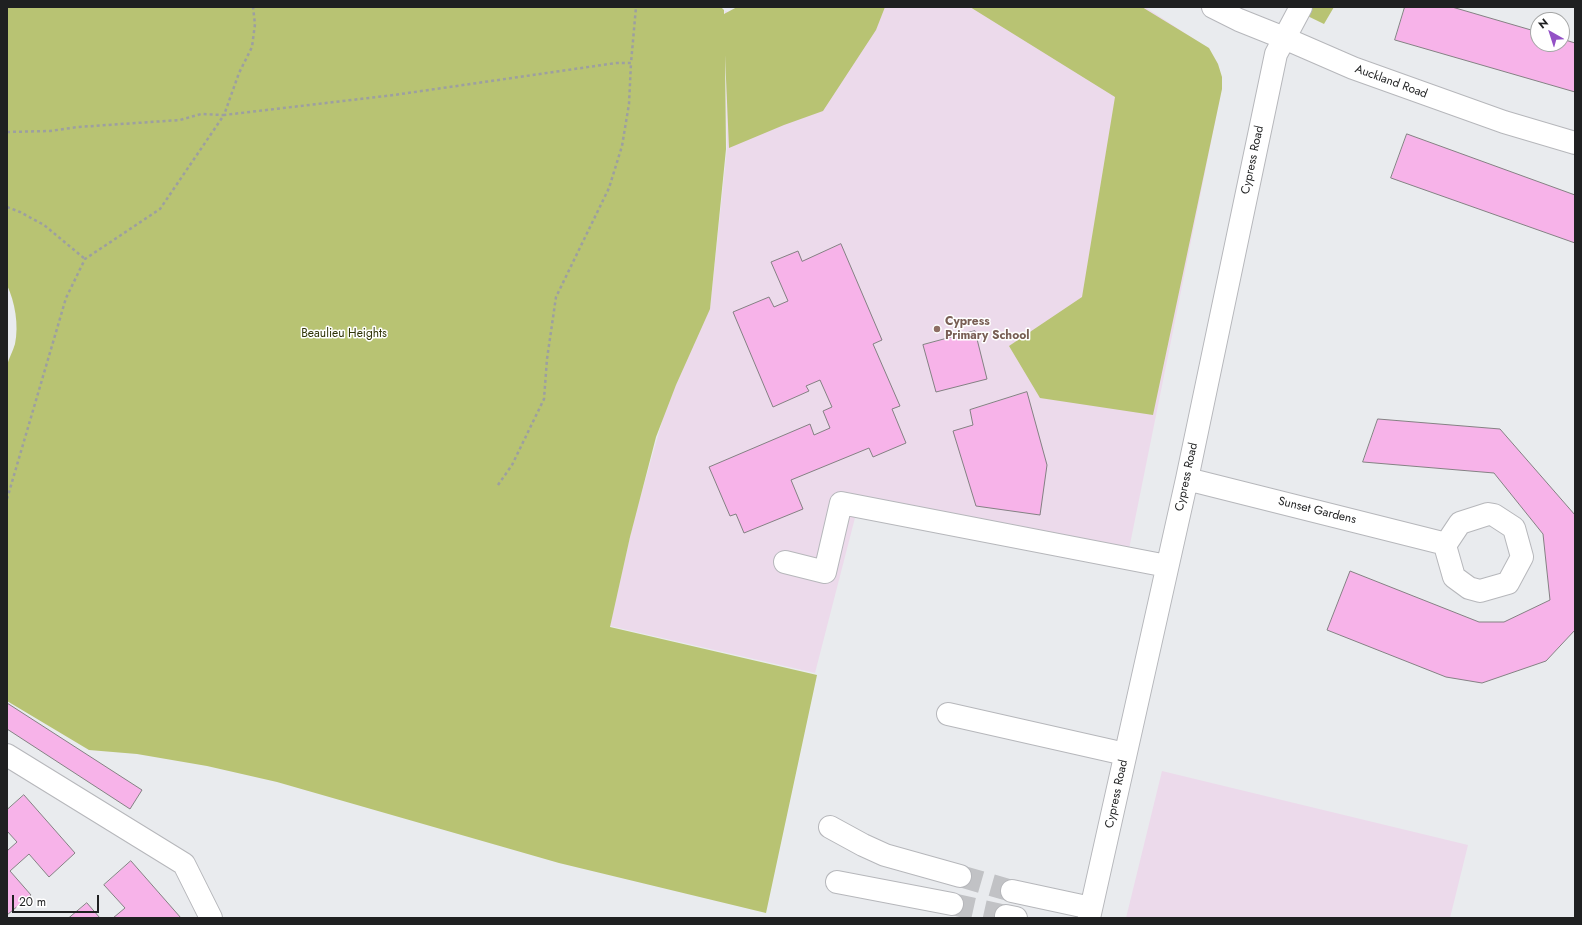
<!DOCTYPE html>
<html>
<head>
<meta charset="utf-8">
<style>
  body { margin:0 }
  #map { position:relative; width:1582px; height:925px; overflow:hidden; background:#e9ebee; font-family:Jost,sans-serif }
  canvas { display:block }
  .frame { position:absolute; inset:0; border:8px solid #1f2021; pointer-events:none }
  .north { position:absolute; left:1530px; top:12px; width:40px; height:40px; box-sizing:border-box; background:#fff; border:1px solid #a5a6a6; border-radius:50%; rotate:321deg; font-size:11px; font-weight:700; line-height:16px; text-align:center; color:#1f2021 }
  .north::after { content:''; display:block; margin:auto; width:14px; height:18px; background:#9351c6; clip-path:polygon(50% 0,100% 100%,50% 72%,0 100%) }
  .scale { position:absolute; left:12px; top:895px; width:87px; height:18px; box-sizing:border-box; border:2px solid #1f2021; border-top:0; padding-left:5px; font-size:12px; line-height:14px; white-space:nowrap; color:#1f2021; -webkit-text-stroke:3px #fff; paint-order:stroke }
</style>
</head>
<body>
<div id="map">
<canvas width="1582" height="925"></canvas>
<div class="frame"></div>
<div class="north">N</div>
<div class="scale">20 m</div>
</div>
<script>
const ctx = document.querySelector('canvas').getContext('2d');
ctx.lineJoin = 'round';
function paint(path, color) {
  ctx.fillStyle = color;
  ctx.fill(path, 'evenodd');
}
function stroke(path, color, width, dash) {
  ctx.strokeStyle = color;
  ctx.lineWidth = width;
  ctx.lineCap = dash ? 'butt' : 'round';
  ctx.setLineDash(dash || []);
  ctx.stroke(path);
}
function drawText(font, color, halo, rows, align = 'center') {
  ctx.font = font + ' Jost,sans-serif';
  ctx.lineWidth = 3;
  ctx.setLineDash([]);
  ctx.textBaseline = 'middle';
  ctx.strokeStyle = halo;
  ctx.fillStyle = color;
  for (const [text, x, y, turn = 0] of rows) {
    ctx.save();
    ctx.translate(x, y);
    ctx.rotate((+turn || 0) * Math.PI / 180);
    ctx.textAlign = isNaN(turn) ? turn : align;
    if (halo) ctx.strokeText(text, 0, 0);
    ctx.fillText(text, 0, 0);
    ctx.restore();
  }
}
paint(new Path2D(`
  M826,7h319l63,41 9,14 3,9 2,17 -97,481 -268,-59 -42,163 -205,-47 24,-107 31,-108 25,-60 20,-43 17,-160 -2,-137 76,22z
  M1162,771l306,74 -18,73h-324z`), '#ecdaeb');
paint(new Path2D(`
  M7,7h714l3,3v4l13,-7h148l-9,23 -53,81 -39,14 -55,23 -4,-93 1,94 -16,160 -34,76 -20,52 -26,100 -20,90 207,48 -51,238 -207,-50 -282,-81 -70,-16 -70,-12 -48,-4 -82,-49v-336c2,-7 6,-14 8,-21 4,-19 0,-42 -8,-59z
  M970,7h172l67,41 9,16 4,13v12l-69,326 -113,-17 -31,-52 73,-49 33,-200z
  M1289,7h45l-10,17z`), '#b8c373');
const building = new Path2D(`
  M1405,7h47l86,25v12h24v-5l13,4v49l-180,-52z
  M1407,134l168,61v48l-184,-65z
  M841,244l41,96 -9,4 27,62 -8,3 14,34 -33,14 -4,-9 -78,32 12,29 -59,24 -8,-19 -6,2 -21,-49 101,-43 4,11 16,-7 -7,-17 9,-4 -12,-27 -14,6 3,5 -36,16 -40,-95 36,-15 5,10 14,-6 -17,-39 27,-11 4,10z
  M975,331l12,48 -51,13 -13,-47z
  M1027,392l20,73 -7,50 -64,-9 -23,-75 20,-6 -3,-15z
  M1378,419l122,10 75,86v115l-29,31 -64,22 -36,-6 -119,-47 23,-59 129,51h25l46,-22 -7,-66 -49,-61 -131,-11z
  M7,703l135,87 -12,19 -123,-80z
  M24,795l51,58 -26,24 -20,-23 -19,17 21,24 -24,20v-64l10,-9 -10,-11v-21z
  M131,861l50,57h-68l12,-10 -21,-23z
  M87,903l13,15h-31z`);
paint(building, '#f7b3e9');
stroke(building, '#848183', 1);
stroke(new Path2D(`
  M960,876l52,15
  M952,904l54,12`), '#c1c2c5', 22, [22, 11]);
const minor = new Path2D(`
  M1213,7l26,13 45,18 69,30 151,54 71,21
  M1187,479l259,65
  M1488,514l6,1 20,13 8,29 -14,26 -28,8 -11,-3 -15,-11 -8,-28v-5l14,-21z
  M785,562l40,10 16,-69 326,63
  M948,714l177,40
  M7,755l177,109 27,54
  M830,827l33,18 22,10 75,21
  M837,882l115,22
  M1012,891l79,17
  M1006,916l10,2
  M1089,918l98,-439 89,-425 25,-47`);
stroke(minor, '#b6b7bb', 24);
stroke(new Path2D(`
  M7,132l43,-1 28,-4 102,-7 21,-6 23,1 15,-42 13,-26 3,-23 -2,-17
  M7,207l13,5 24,13 41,34
  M498,485l14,-20 32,-66 3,-40 9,-62 53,-109 13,-42 7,-42 2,-41
  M7,499l59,-201 19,-39 75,-50 64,-94 170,-20 222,-32h15l5,-56`), '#9d9fa1', 2.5, [3, 3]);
stroke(minor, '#fff', 22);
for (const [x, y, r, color] of [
  [937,329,4,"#8d6e63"]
]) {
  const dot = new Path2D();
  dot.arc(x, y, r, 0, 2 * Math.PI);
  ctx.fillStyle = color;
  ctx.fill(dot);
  stroke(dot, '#fff', 1.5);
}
drawText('12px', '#1f2021', '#fff', [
  ["Auckland Road",1391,82,20],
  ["Cypress Road",1253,160,-78],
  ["Cypress Road",1187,477,-78],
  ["Sunset Gardens",1317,511,14],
  ["Cypress Road",1117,794,-78]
]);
drawText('bold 12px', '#785e54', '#fff', [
  ["Cypress",945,322],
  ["Primary School",945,336]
], 'left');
drawText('12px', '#303407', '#fff', [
  ["Beaulieu Heights",344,334]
]);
</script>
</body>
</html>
